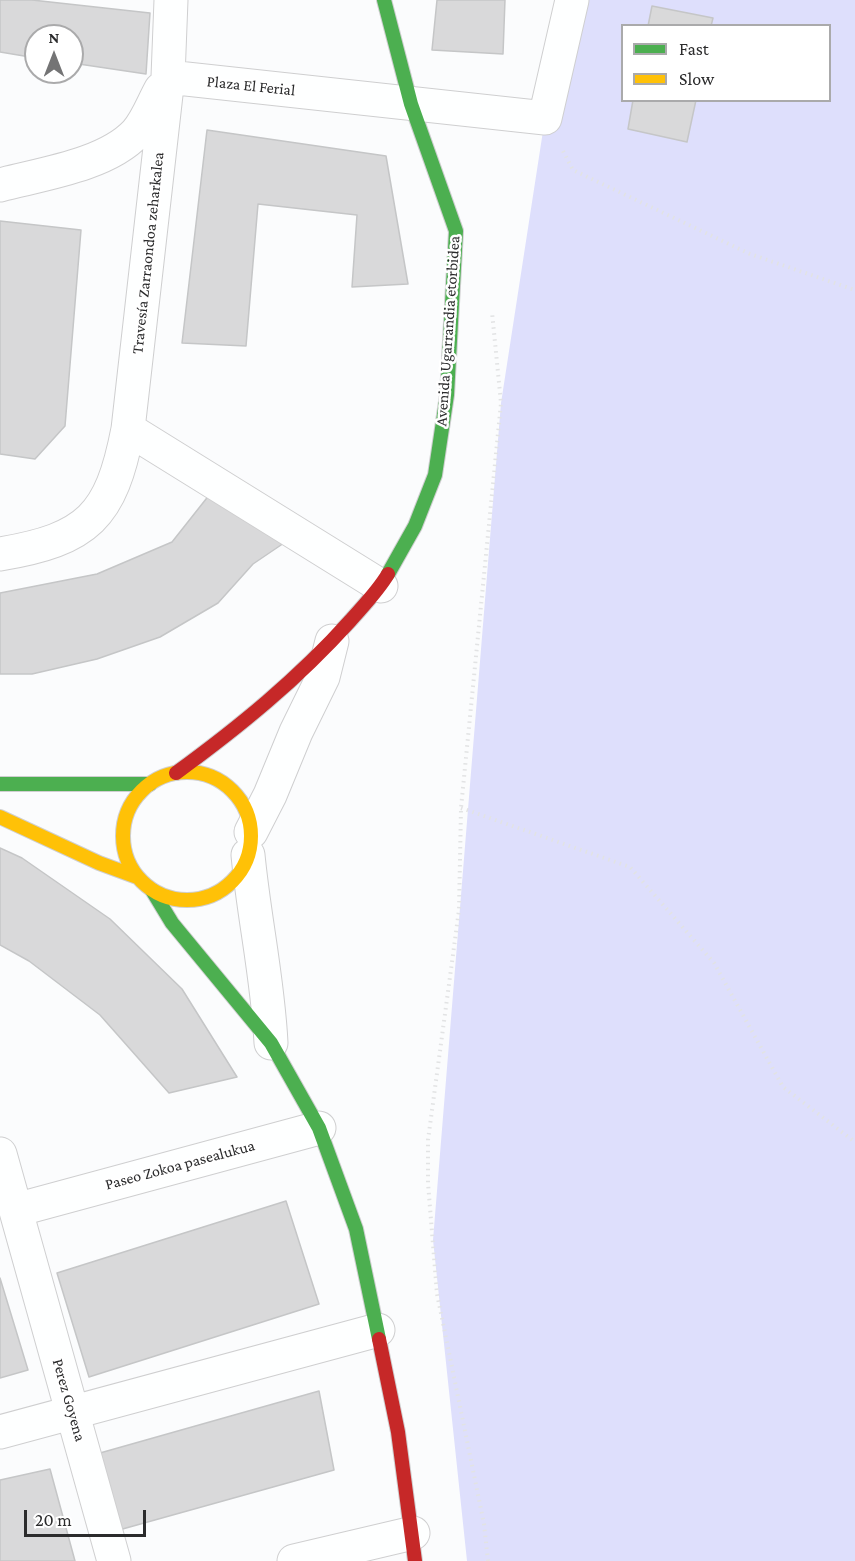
<!DOCTYPE html>
<html>
<head>
<meta charset="utf-8">
<style>
  body { margin:0 }
  #map { position:relative; width:855px; height:1561px; overflow:hidden; background:#fbfcfd; font-family:"Crimson Pro",serif }
  canvas { display:block }
  .legend { position:absolute; left:621px; top:24px; width:210px; height:78px; box-sizing:border-box; background:#fff; border:2px solid #aaaaab; margin:0; padding:8px 10px; list-style:none; font-size:18px; color:#2b2b2c }
  .legend li { display:flex; align-items:center; gap:12px; height:30px }
  .legend b { width:30px; border:2px solid #aaaaab }
  .north { position:absolute; left:24px; top:24px; width:60px; height:60px; box-sizing:border-box; background:#fff; border:2px solid #aaaaab; border-radius:50%; rotate:0deg; font-size:16px; font-weight:700; line-height:24px; text-align:center; color:#2b2b2c }
  .north::after { content:''; display:block; margin:auto; width:21px; height:27px; background:#747475; clip-path:polygon(50% 0,100% 100%,50% 72%,0 100%) }
  .scale { position:absolute; left:24px; top:1510px; width:122px; height:27px; box-sizing:border-box; border:3px solid #2b2b2c; border-top:0; padding-left:8px; font-size:18px; line-height:21px; white-space:nowrap; color:#2b2b2c; -webkit-text-stroke:4px #fff; paint-order:stroke }
</style>
</head>
<body>
<div id="map">
<canvas width="855" height="1561"></canvas>
<ul class="legend">
<li><b style="height:8px;background:#4caf50"></b>Fast</li>
<li><b style="height:8px;background:#ffc107"></b>Slow</li>
</ul>
<div class="north">N</div>
<div class="scale">20 m</div>
</div>
<script>
const ctx = document.querySelector('canvas').getContext('2d');
ctx.lineJoin = 'round';
function paint(path, color) {
  ctx.fillStyle = color;
  ctx.fill(path, 'evenodd');
}
function stroke(path, color, width, dash) {
  ctx.strokeStyle = color;
  ctx.lineWidth = width;
  ctx.lineCap = dash ? 'butt' : 'round';
  ctx.setLineDash(dash || []);
  ctx.stroke(path);
}
function drawText(font, color, halo, rows, align = 'center') {
  ctx.font = font + ' "Crimson Pro",serif';
  ctx.lineWidth = 5;
  ctx.setLineDash([]);
  ctx.textBaseline = 'middle';
  ctx.strokeStyle = halo;
  ctx.fillStyle = color;
  for (const [text, x, y, turn = 0] of rows) {
    ctx.save();
    ctx.translate(x, y);
    ctx.rotate((+turn || 0) * Math.PI / 180);
    ctx.textAlign = isNaN(turn) ? turn : align;
    if (halo) ctx.strokeText(text, 0, 0);
    ctx.fillText(text, 0, 0);
    ctx.restore();
  }
}
paint(new Path2D(`
  M572,0h283v1561h-388l-34,-321 68,-837 44,-285zM622,26h208v74h-208z`), '#dedffc');
const building = new Path2D(`
  M0,0h32l118,13 -4,61 -74,-11v-27h-36v22l-36,-6z
  M437,0h68l-2,54 -71,-4z
  M652,6l61,12 -2,8h-63z
  M633,100h63l-9,42 -59,-13z
  M207,130l179,26 22,128 -56,3 5,-72 -99,-11 -12,142 -64,-3z
  M0,221l81,9 -16,196 -30,33 -35,-5z
  M210,494l74,49 -31,21 -35,39 -58,34 -63,22 -65,15h-32v-81l97,-19 75,-32z
  M0,848l22,10 88,61 72,70 55,88 -68,16 -69,-78 -71,-54 -29,-16z
  M286,1201l33,103 -230,73 -32,-104z
  M0,1278l28,92 -28,8z
  M319,1391l15,79 -215,60 -19,-77z
  M50,1469l25,92h-75v-81z`);
paint(building, '#d9d9da');
stroke(building, '#c5c6c7', 1.5);
const street = new Path2D(`
  M168,77l377,41 27,-118
  M0,185c42,-11 106,-20 136,-52 11,-12 17,-30 25,-44
  M128,429l253,157
  M0,554c88,-15 111,-37 128,-125l40,-352 3,-77
  M251,832l19,-37 26,-63 27,-55 9,-36
  M248,855c6,63 20,125 23,188
  M0,1154l114,407
  M16,1210l303,-82
  M0,1432l378,-102
  M294,1561l119,-28`);
const fast = new Path2D(`
  M384,0l27,104 45,127 -9,164 -12,80 -20,51 -27,48
  M0,784h150
  M152,890l20,33 99,120 48,85 37,101 23,110`);
const slow = new Path2D(`
  M123 836a64 64 0 1 1 128 0a64 64 0 1 1-128 0Z
  M0,817l99,46 38,14`);
const jam = new Path2D(`
  M176,773c63,-46 122,-94 174,-152 14,-16 28,-30 38,-47
  M379,1339l19,93 17,129`);
stroke(street, '#cfcfd0', 35);
stroke(fast, '#cfcfd0', 16);
stroke(slow, '#cfcfd0', 16);
stroke(jam, '#cfcfd0', 16);
stroke(new Path2D(`
  M563,151l10,19 177,84 105,36
  M461,808l169,59 84,96 69,124 72,55
  M488,1561l-4,-37 -47,-230 -9,-111v-43l31,-230 2,-102 40,-405 -9,-91`), '#e2e3e4', 4, [1.5, 4.5]);
stroke(street, '#feffff', 33);
stroke(fast, '#4caf50', 14);
stroke(slow, '#ffc107', 14);
stroke(jam, '#c62828', 14);
drawText('16px', '#2b2b2c', '#fff', [
  ["Plaza El Ferial",251,86,6],
  ["Travesía Zarraondoa zeharkalea",148,253,-84],
  ["Avenida Ugarrandia etorbidea",448,331,-86],
  ["Paseo Zokoa pasealukua",180,1165,-15],
  ["Perez Goyena",69,1400,74]
]);
</script>
</body>
</html>
